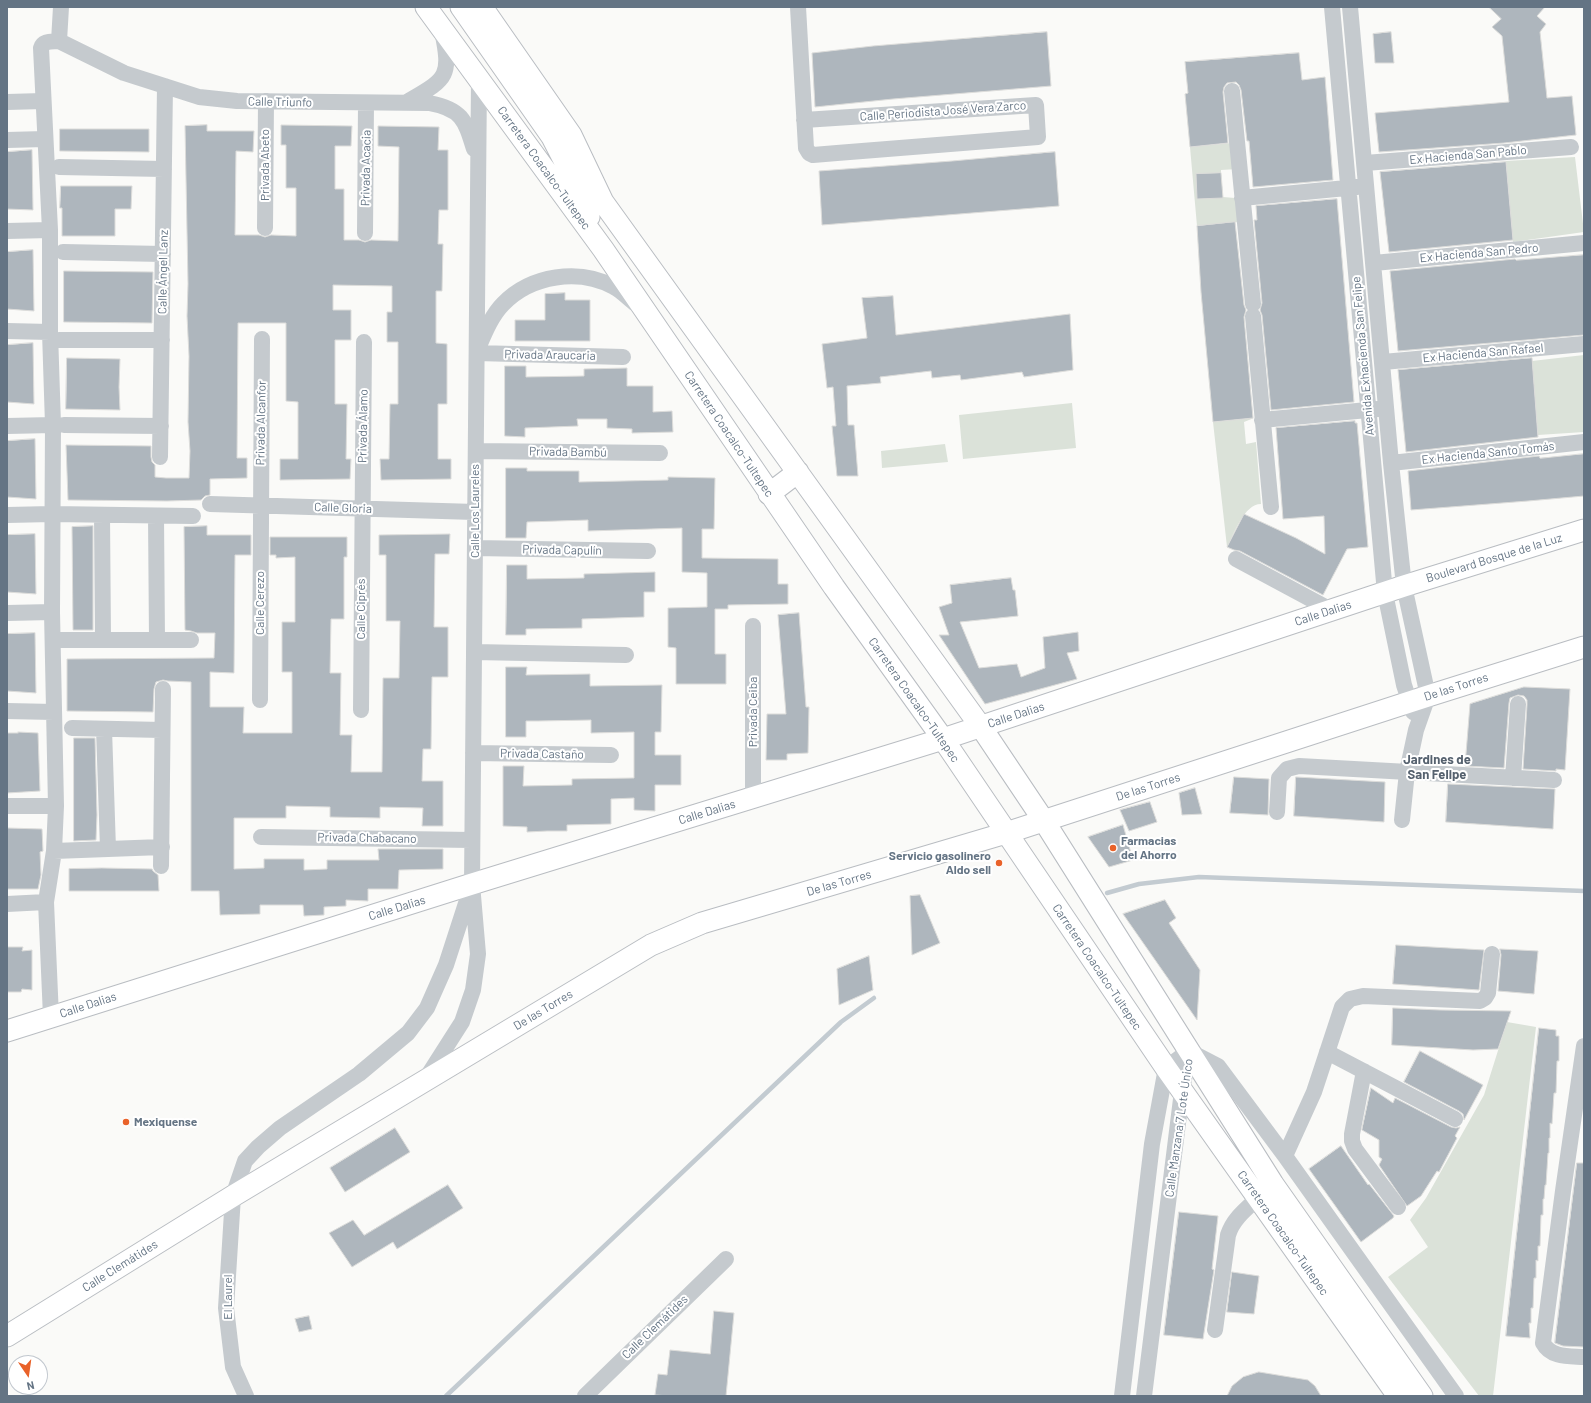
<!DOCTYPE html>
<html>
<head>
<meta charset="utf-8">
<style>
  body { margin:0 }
  #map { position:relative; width:1591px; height:1403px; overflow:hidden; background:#fafaf8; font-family:Barlow,sans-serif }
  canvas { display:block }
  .frame { position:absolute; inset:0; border:8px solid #647484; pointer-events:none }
  .north { position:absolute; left:8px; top:1355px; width:40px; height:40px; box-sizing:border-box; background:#fff; border:1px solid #c1c7ce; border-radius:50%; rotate:167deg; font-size:11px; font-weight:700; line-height:16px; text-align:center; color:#647484 }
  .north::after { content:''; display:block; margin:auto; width:14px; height:18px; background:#e96229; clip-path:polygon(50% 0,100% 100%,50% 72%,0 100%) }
</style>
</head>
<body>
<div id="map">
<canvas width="1591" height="1403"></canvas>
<div class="frame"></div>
<div class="north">N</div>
</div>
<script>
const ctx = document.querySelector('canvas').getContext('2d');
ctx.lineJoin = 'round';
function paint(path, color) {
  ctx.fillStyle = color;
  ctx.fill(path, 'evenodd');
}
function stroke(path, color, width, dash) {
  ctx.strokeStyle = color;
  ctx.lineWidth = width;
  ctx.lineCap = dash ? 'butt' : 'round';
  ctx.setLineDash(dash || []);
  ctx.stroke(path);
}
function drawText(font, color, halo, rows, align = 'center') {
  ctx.font = font + ' Barlow,sans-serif';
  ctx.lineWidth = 4;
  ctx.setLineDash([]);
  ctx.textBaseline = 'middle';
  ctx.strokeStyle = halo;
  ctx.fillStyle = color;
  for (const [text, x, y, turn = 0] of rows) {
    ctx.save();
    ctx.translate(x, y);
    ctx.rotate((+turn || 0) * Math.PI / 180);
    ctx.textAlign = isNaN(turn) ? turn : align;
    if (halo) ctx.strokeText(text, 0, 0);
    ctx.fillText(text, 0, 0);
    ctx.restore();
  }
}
paint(new Path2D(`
  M1231,143l7,26 -17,1v3l2,24 12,1 4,24 -42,4 -7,-79z
  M1575,157l9,75 -71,10 -7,-81z
  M1584,355v77l-46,3 -6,-74z
  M1072,403l4,45 -113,11 -4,-44z
  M1254,418l-10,4 2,22 10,-2 5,62c-17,0 -27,30 -34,43l-14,-125z
  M945,444l3,18 -66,6 -1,-17z
  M1507,1022l29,5 -43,369h-14l-91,-119 40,-30 -18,-27 16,-22 58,-103z`), '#dbe2d9');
stroke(new Path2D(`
  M1107,893l32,-9 60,-7 385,14
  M446,1396l395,-374 33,-24`), '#c3cbd1', 4.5);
const building = new Path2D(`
  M1489,7h56l-8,9 9,8 -6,8 7,66 25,-2 4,39 -72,8 -125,9 -4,-39 134,-11 -7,-66 -10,-9 9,-8z
  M1047,32l4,54 -158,13 -78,8 -3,-54 61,-7z
  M1391,32l3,31h-19l-2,-29z
  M1299,53l3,27 23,-3 8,103 -80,7 -4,-46h-2l-6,-51 -2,-5 -3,-3 -9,1 -3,4 -1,5 5,51 -38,4 -5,-53 3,-1 -3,-31z
  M207,125v6h47l-1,21 -17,-1 -1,84h24l6,2 6,-2 25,1v-48h-10v-43h-5v-20l71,1 -1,20h-16v43h9v51h15l6,2 6,-2 27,1 1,-94 -21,-1v-20l61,1 -1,23h10v60h-9l-1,34h5l-1,47h-6v52l11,1v60h-9v55h13v20l-70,1 -1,-21h9l1,-55h8v-62h-11v-30h5v-26l-59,-1v25h18v30h-16v64h12l-1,55h5l-1,20 -70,1v-21h18v-57l-12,-1v-78h-48l-1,135h10v20l-37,1v16l-5,1 -4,4 -34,1 -99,-1 -2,-55 85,1v11l1,5 3,3v12l11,1h23l1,-27 -2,-29 1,-66 -2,-40 1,-32 -3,-158z
  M60,129h89v23l-89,-1z
  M32,150l1,60 -26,-1v-57z
  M1055,152l4,54 -237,19 -3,-54 133,-10z
  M1506,162l7,78 -124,12 -9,-80z
  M1221,173l2,25 -26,1 -1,-25z
  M61,186h71l-1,23h-16v27h-53v-28h-2z
  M1337,199l17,203 -83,8 -9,-95 -2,-5 2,-7 -8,-83h3l-1,-14z
  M1235,222l9,83 2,5 -2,7 9,101 -40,4 -12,-130 -4,-66z
  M33,250l1,61 -27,-2v-57z
  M1584,255v80l-186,16 -8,-80 125,-12 1,1z
  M64,271l89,1 -1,51 -88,-1z
  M565,293v7h25v41h-75v-21h30v-26z
  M893,296l3,39 174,-21 3,56 -49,7 -2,-5 -61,8 -1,-5 -28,3 -1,-7 -51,6 1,6 -34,3 1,39h6l4,51h-21l-5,-50h4l-3,-39 -6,1 -5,-44 45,-6 -5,-40z
  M33,343l1,61 -27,-2v-57z
  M67,358l53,1 -1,28 1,23 -54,-1z
  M1532,358l6,79 -132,15 -8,-82z
  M505,366h21v11l58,-1v-7l43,-1v18h26v26l19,-1 1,21 -41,1v-4l-25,-1v-9h-30l1,7 -53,2v9l-20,-1z
  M1355,421v2h2l11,124 -21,2 -24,46 -83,-44 -6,-1 -7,-3 17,-33 52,24 29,16 -1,-38 -41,3 -7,-91z
  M35,439l1,60 -29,-2v-56z
  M1584,454v42l-56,5 -117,9 -3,-39 131,-15 1,2z
  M506,468h21v3h52v11l89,-2v-3l47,1 -1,51h-12v29l76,1v25h10v20l-60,1v4h-13v45h11v30h-50v-36l-8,-1v-39l39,-1v-34l-25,-1v-44l-94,3v-11l-61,2 -1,16h-20z
  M93,526v104h-20l-1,-103z
  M207,526v9h44v20h-16l-1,118 -24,-1v35h34l-1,26h49v-61h-10v-50h13v-65l-19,1v-3h-6v-18h77v20h-3v62h-13l-1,54h11l-1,62h12l-1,37h31l1,-94h16l1,-57h-14v-66h-7v-20l71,-1 -1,20h-14l-1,73h14v50h-16l-1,72h-8l-1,32h21v45h-21l1,-18 -43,-1v11l-50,-1v-10l-44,-1v12h-52v51l30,-1v-9h40v11l23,-1v-9h52l-1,-11h65v20l-44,1 -1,19h-30v12l-22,-1v6l-22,1v8l-20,1 -1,-11h-43v9l-40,1 -1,-24h-28v-209l-23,-1 -5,-1 -7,2 -2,7 -1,23 -86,-1v-52l147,-1 1,-25h-18l-6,-2 -6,-1 -1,-103z
  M35,534l1,60 -29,-2v-57z
  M507,565h20v14l57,-1v-4l71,-2v20h-11v25l-62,2v9l-56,1v6h-20z
  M1011,578l2,12h2l3,26 -58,6 19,46 38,-4 4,13 24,-9 -2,-31 35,-5 1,19 -12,2 10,26 -92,25 -46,-69h10l-10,-28 13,-4 -2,-18z
  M799,613l7,94h3l-1,46 -21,1v6h-21l1,-46h19l-8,-99z
  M35,633l1,60 -29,-2v-57z
  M506,667h21l-1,8 64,-1v12l72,-1 -1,47h-6v23h26v30h-26v26l-21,-1v-12l-23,1v25l-44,1v6h-20l-20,1v-5l-24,-1v-60h21l-1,20 49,-1v-6l62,-1v-46l-43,1v-13l-53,1h-12v16h-20z
  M1524,687l46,2 -5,81 -9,-1v2l-33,-2 4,-64v-5l-3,-4 -6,-1 -8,3 -1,5 -5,65 -39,-2 5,-62z
  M18,732l20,1 2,58 -33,2v-60h11z
  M74,738h21l2,77 -1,25 -22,1z
  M1234,777l35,2 -1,36 -38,-2z
  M1296,777l89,5 -1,40 -90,-6z
  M1448,784l107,5 -2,40 -107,-7z
  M1195,788l7,26 -20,1 -3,-22z
  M1150,802l7,20 -28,9 -9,-21z
  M1123,825l10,35 -24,7 -21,-30z
  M7,828l35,1 1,22 -3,1 1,23 -3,14h-31z
  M102,868l50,1 1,2 5,4 1,16h-90v-22z
  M920,895l20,48 -28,12 -2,-59z
  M1165,900l11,18 -7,5 31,47 -3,50 -74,-106z
  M1396,945l88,5 -5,40 -86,-6z
  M7,947h16l-1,4 10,-1v40l-10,-1 -1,3h-14z
  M1500,949l38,2 -4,43 -36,-3 3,-36z
  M869,956l4,34 -34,15 -2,-36z
  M1393,1008l47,2 71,1 -13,38 -25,1 -81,-5z
  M1539,1028l17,2v6h3v25h-2l-1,32h-2l-2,31 -2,-1v15h-1v15h-1l-2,32h-1l-1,14h-1v16h-2l-1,31h-2v15l-2,-1v18h-2l-1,30h-2v15h-2l1,15 -24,-2z
  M1420,1051l63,34 -19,35 -1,-6 -4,-3 -55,-29z
  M1371,1088l22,15 2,-5 56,29 5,1 4,-1 -5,9 2,2 -18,34 -2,-1 -16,25 -14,10 -28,-41 3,-6 -3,-2v-17l-17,-10z
  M395,1128l15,24 -65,40 -15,-24z
  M1341,1146l27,39 1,-1 25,32 -1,2 -32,24 -52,-73z
  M1577,1163h7v184l-21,-1 -8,-3z
  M448,1185l15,23 -66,41 -4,-7 -41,25 -23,-34 24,-13 11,15z
  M1179,1212l39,4 -6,53 2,1 -11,69 -39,-4z
  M1232,1272l27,4 -5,38 -27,-2z
  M714,1311l20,2 -8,83h-57l-14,-1 3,-21 9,1 3,-25 40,4z
  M309,1316l3,13 -13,3 -4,-13z
  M1259,1372l49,8 7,6 6,10h-94l5,-10 11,-9z`);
paint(building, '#aeb6bd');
stroke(building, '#dcdcda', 1);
const major = new Path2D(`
  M426,7l177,242 231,338 109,152 223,329 232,328
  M461,7l91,130 19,37 18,43
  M482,7l89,128 32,67 378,525 63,94 229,363 149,212
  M769,494l29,-22
  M7,1031l465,-147 471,-145 461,-153 180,-56
  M7,1336l226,-140 418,-251 51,-22 304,-90 422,-137 156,-49`);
stroke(major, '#b9bdc2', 23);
stroke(new Path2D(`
  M798,7l8,141 3,5 4,2 24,-2 201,-16 -2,-32 -232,15
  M1332,7l53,586 19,92 9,27
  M1350,7l41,456 13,123 24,110 -12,34 -9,42 -5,48
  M59,41l65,32 75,24 38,4 192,2c33,6 36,17 45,46
  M59,41l2,-34
  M1232,91l21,213
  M7,102l36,-1
  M407,102c39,-23 45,-24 35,-71
  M7,140l38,-1
  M1365,163l206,-16
  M59,167l105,2
  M1242,198l115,-11
  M265,228l1,-127
  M7,231l43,-1
  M365,233l1,-130
  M63,252l100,2
  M1374,263l210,-20
  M1253,316l18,191
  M7,331l43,1
  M59,340h103
  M479,346c6,-14 13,-31 24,-42 28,-29 76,-36 111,-17 8,4 15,12 22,17
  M477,353l146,4
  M1383,362l201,-18
  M1262,420l116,-11
  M64,425l97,1
  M7,426l46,-1
  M476,451l184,2
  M160,457l5,-371
  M1391,463l193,-21
  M210,504l265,8
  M7,515l45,-1 141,2
  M102,515l1,125
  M156,516l1,124
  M475,548l173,3
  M1236,559l95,51
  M7,613l45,-1
  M753,626v172
  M53,640h138
  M474,652l152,3
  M260,700l2,-361
  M361,710l3,-368
  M7,711l47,1
  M72,728l90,2
  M104,729l4,120
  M473,753l138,2
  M1513,778l5,-74
  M7,806h49
  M1277,812l2,-34 8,-9 12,-3 255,14
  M261,837l211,3
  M54,851l108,-4
  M161,866l2,-177
  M7,904l39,-2
  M51,1017l-5,-115 8,-51 2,-45 -4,-194 1,-187 -3,-93v-102l-9,-182c2,-8 12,-6 18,-7
  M1584,1046l-21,145 -20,152c8,15 26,13 41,14
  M1189,1051l29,15 67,90 171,240
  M1327,1052l128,67
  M1364,1071l-12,63v7l3,8 43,58
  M425,1080l37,-58 11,-32 5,-36 -6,-70 7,-805
  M1285,1156l29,-64 28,-85 8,-8 13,-3 117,5 5,-3 3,-5 4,-39
  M1215,1330l13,-95c5,-16 18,-26 30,-37
  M246,1396l-13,-29 -7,-59 7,-112 12,-35 13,-14 22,-19 79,-54 49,-41 19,-25 19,-43 24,-74
  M585,1396l141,-137
  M1122,1396l30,-252 14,-76 23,-17
  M1144,1396l38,-305 7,-40`), '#c5cace', 16);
stroke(major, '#fff', 21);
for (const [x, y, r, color] of [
  [1113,848,4,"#e96229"],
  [999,863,4,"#e96229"],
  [126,1122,4,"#e96229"]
]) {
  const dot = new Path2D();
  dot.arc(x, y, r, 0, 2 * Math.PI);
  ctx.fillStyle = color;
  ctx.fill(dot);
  stroke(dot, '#fff', 1.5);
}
drawText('12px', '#647484', '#fff', [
  ["Calle Triunfo",280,102,1],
  ["Calle Periodista José Vera Zarco",943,111,-4],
  ["Ex Hacienda San Pablo",1468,155,-5],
  ["Privada Abeto",265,165,-90],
  ["Privada Acacia",366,168,-89],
  ["Carretera Coacalco-Tultepec",544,168,54],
  ["Ex Hacienda San Pedro",1479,253,-5],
  ["Calle Ángel Lanz",163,272,-89],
  ["Ex Hacienda San Rafael",1483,353,-5],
  ["Privada Araucaria",550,355,1],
  ["Avenida Exhacienda San Felipe",1363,356,-95],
  ["Privada Alcanfor",261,423,-89],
  ["Privada Álamo",363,426,-89],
  ["Carretera Coacalco-Tultepec",729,434,56],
  ["Privada Bambú",568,452,1],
  ["Ex Hacienda Santo Tomás",1488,453,-6],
  ["Calle Gloria",343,508,2],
  ["Calle Los Laureles",475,511,-90],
  ["Privada Capulín",562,550,1],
  ["Boulevard Bosque de la Luz",1494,558,-17],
  ["Calle Cerezo",260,603,-90],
  ["Calle Ciprés",361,609,-90],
  ["Calle Dalias",1323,613,-18],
  ["De las Torres",1456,687,-18],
  ["Carretera Coacalco-Tultepec",914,700,55],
  ["Privada Ceiba",753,712,-90],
  ["Calle Dalias",1016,715,-18],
  ["Privada Castaño",542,754,1],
  ["De las Torres",1148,787,-18],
  ["Calle Dalias",707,812,-17],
  ["Privada Chabacano",367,838,1],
  ["De las Torres",839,883,-16],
  ["Calle Dalias",397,908,-17],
  ["Carretera Coacalco-Tultepec",1097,967,56],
  ["Calle Dalias",88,1005,-18],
  ["De las Torres",543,1010,-31],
  ["Calle Manzana 7 Lote Único",1179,1128,-82],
  ["Carretera Coacalco-Tultepec",1283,1233,55],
  ["Calle Clemátides",120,1266,-32],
  ["El Laurel",228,1297,-90],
  ["Calle Clemátides",655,1327,-44]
]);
drawText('bold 12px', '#647484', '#fff', [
  ["Farmacias",1121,841],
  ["del Ahorro",1121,855],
  ["Servicio gasolinero",991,856,"right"],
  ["Aldo sell",991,870,"right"],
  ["Mexiquense",134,1122]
], 'left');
drawText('bold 13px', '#56626f', '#fff', [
  ["Jardines de",1437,760],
  ["San Felipe",1437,775]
]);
</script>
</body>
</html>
